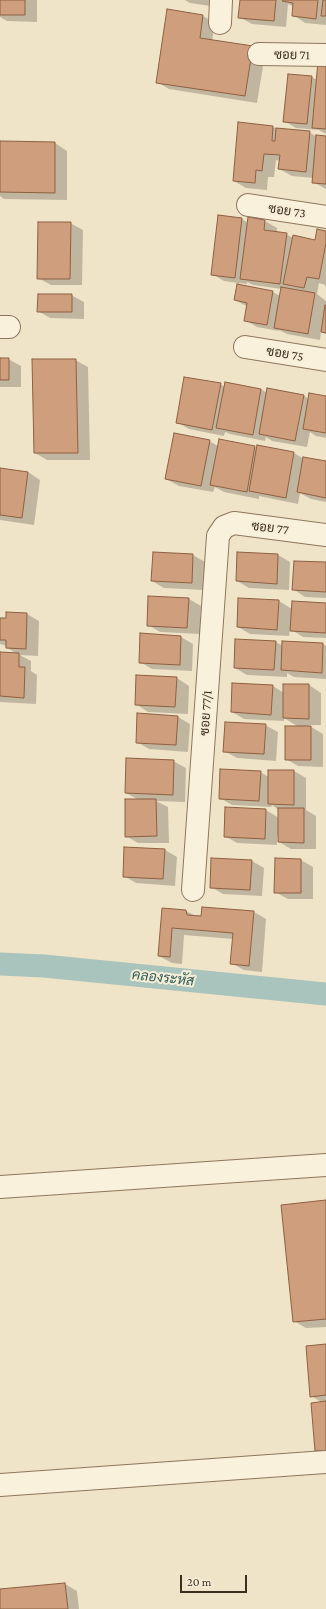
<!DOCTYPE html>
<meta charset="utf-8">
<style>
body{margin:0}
#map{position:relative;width:326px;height:1609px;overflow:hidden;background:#f0e4c8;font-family:"Crimson Pro",serif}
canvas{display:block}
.scale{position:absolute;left:180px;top:1575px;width:67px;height:18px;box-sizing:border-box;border:2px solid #3d2e20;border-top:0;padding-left:5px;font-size:12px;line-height:14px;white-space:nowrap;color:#3d2e20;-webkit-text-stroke:3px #f7eed8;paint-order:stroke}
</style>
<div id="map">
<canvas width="326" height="1609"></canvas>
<div class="scale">20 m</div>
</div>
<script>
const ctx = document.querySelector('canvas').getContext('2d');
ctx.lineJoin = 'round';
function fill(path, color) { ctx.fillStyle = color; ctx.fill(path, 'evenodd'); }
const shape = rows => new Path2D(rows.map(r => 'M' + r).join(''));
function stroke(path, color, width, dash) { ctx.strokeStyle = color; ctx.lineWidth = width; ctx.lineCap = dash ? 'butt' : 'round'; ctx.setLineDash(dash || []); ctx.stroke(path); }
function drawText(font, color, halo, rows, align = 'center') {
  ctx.font = font + ' "Crimson Pro",Sarabun,serif'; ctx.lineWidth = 4; ctx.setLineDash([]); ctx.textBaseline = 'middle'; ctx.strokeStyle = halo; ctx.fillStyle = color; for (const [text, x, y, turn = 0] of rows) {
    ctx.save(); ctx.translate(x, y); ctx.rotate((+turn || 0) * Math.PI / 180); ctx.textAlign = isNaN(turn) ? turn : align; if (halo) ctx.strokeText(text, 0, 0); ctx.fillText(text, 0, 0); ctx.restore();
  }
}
const shadow = shape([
 [0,0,37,0,37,22,7,21,0,17],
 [185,0,218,0,217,7,190,3],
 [241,0,326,0,326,25,305,23,293,15,294,7,288,4,286,27,252,24,239,17],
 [203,16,215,23,212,41,265,54,257,103,169,89,157,82],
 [326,63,326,134,319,130,296,128,284,121,312,77,317,80],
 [239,123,309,132,317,137,326,137,326,189,313,182,313,178,292,176,279,169,280,161,276,160,274,177,268,177,267,190,246,188,234,181],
 [0,142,55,143,67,151,67,200,4,199,0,196],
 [219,216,242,219,248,223,249,218,265,221,277,228,277,233,286,234,293,238,316,241,326,232,326,288,325,285,319,283,317,294,326,301,326,334,321,331,320,340,287,334,279,330,279,331,257,327,245,320,248,307,235,300,238,283,224,281,212,274],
 [247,282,253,285,282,289,280,296,273,292,239,285,239,283,247,284],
 [70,223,83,230,82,285,51,285,38,278],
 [71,295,84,302,84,319,50,318,38,311],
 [0,359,8,359,21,366,21,387,0,387],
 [75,360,88,367,90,460,47,460,35,453],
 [220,384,225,387,261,389,267,393,303,395,309,399,326,397,326,438,316,436,310,432,307,447,272,441,266,437,265,441,230,434,225,432,224,436,189,429,177,422],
 [209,441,218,446,255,447,258,449,294,453,304,459,326,462,326,502,311,499,300,493,298,504,259,496,259,499,224,492,215,487,213,492,179,486,166,479],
 [0,469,28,472,40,480,34,525,0,520],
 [154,553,193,555,205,562,204,590,164,588,152,581],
 [278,555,290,562,289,590,249,588,237,581],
 [326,563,326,598,305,597,293,589],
 [189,599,201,606,200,634,160,632,148,625],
 [279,601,292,609,326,604,326,638,303,637,290,629,289,636,250,634,238,627],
 [27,614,39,621,38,656,20,655,31,661,31,671,37,675,36,704,0,702,0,653,18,654,7,648,7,646,0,644,0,619,7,619],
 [181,637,193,644,192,671,152,669,140,662],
 [276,642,283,646,283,642,323,644,326,646,326,679,294,677,287,673,287,677,247,675,235,668],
 [177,678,189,686,188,714,148,712,136,704],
 [309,685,321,693,321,725,308,725,323,734,323,767,298,766,286,759,299,727,284,718,284,721,244,719,232,712,273,686,284,693],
 [178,717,190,724,188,752,149,749,137,742],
 [265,725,278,732,276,761,237,758,224,751],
 [173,761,186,768,185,802,156,801,168,807,169,843,138,843,126,836,139,800,126,793],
 [269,771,294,771,306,778,306,810,316,816,316,849,291,849,279,842,279,836,277,835,277,845,237,843,225,836,226,808,266,810,279,818,279,810,272,805,271,807,232,805,220,798,260,772,269,777],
 [165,850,177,857,175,886,136,883,124,876],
 [301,860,313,867,313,899,288,899,275,892],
 [252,861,264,868,262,896,223,894,211,887],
 [163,909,186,911,196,916,254,912,266,919,262,972,244,970,231,963,233,939,184,935,182,964,172,963,159,956],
 [326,1201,326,1327,306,1328,294,1321],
 [326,1345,326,1457,316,1451,323,1403,311,1396],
 [65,1584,77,1591,79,1609,0,1609,0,1590]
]);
const canal = shape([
 [0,964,44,966,326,994]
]);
const building = shape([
 [0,0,25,0,25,15,0,15,0,0],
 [240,0,276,0,274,21,238,18,240,0],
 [283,0,318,0,316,19,292,16,293,3,282,1,283,0],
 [323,0,326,0,326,16,321,16,323,0],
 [167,9,203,15,200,38,253,46,245,96,156,83,167,9],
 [318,61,326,62,326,129,312,128,318,61],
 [288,74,312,76,307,124,283,122,288,74],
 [238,122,273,126,272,141,275,141,276,128,310,131,306,172,278,169,280,155,264,154,262,171,256,170,255,183,233,181,238,122],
 [316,135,326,136,326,184,312,183,316,135],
 [0,141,55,142,55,193,0,192,0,141],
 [218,215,242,218,235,278,211,275,218,215],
 [248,217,265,220,264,230,287,233,280,284,240,279,248,217],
 [38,222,71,222,70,279,37,279,38,222],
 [317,229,326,231,326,243,319,279,307,277,304,288,283,284,293,235,315,240,317,229],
 [237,284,273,291,267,325,244,321,247,303,234,300,237,284],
 [281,287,315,293,308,334,274,328,281,287],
 [38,294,72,294,72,312,37,312,38,294],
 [325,305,326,306,326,333,321,332,325,305],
 [0,358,9,358,9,380,0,380,0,358],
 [32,359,76,359,78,453,34,453,32,359],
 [184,377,221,383,212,430,176,423,184,377],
 [225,382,261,389,253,435,216,428,225,382],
 [267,388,304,395,295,441,259,434,267,388],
 [309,393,326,396,326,433,303,429,309,393],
 [174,433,210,440,201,486,165,479,174,433],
 [219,439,255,446,247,492,210,485,219,439],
 [257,445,294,452,286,498,249,491,257,445],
 [303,457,326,461,326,498,297,492,303,457],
 [0,468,28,472,22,518,0,515,0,468],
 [153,552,193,554,192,583,151,581,153,552],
 [237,552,278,554,277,584,236,581,237,552],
 [294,561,326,562,326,592,292,590,294,561],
 [148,596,189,598,187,628,147,626,148,596],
 [238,598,279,600,277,630,237,627,238,598],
 [292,601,326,603,326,633,290,631,292,601],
 [6,612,27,613,26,649,6,648,6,640,0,640,0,618,6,618,6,612],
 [140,633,181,636,180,665,139,663,140,633],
 [235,639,276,641,274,670,234,668,235,639],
 [282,641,323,643,322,673,281,670,282,641],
 [0,652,19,653,19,667,25,667,24,698,0,696,0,652],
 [136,675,177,677,175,707,135,705,136,675],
 [232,683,273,685,271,715,231,712,232,683],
 [283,684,309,684,309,719,283,718,283,684],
 [137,713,178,716,176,745,136,743,137,713],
 [225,722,266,724,264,754,223,752,225,722],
 [285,726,311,726,311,760,285,760,285,726],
 [126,758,174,760,173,795,125,793,126,758],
 [220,769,261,771,259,801,219,799,220,769],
 [268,770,294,770,294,805,268,804,268,770],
 [125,799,156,799,157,836,125,837,125,799],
 [225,807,266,809,265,839,224,837,225,807],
 [278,808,304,808,304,843,278,842,278,808],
 [124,847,165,849,163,879,123,877,124,847],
 [211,858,252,860,250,890,210,888,211,858],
 [275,858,301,859,301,893,274,893,275,858],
 [202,907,254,911,249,966,230,964,233,933,172,928,170,957,158,956,162,908,186,910,187,915,201,916,202,907],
 [326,1200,326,1319,293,1322,281,1205,326,1200],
 [326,1344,326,1395,310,1397,306,1346,326,1344],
 [326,1401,326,1451,315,1451,311,1403,326,1401],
 [65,1583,68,1609,0,1609,0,1589,65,1583]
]);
const street = shape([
 [220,23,221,0],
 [259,54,326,55],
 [248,205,326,217],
 [0,327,9,327],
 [245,347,326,360],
 [193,890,218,536,224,527,234,523,326,535],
 [0,1187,326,1165],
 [0,1485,326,1462]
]);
const streetNames = [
 ["ซอย 71",292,55,1],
 ["ซอย 73",287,211,8],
 ["ซอย 75",285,354,9],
 ["ซอย 77",270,528,7],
 ["ซอย 77/1",206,713,-86]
];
const waterNames = [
 ["คลองระหัส",163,978,6]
];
fill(shadow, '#0003');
stroke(canal, '#a9c4bc', 23);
fill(building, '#cf9f7d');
stroke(building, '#8d5f41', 1);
stroke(street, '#8d765c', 24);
stroke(street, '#faf1dc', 22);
drawText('13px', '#3d2e20', '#f7eed8', streetNames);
drawText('italic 14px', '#2f5d5a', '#f7eed8', waterNames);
</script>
